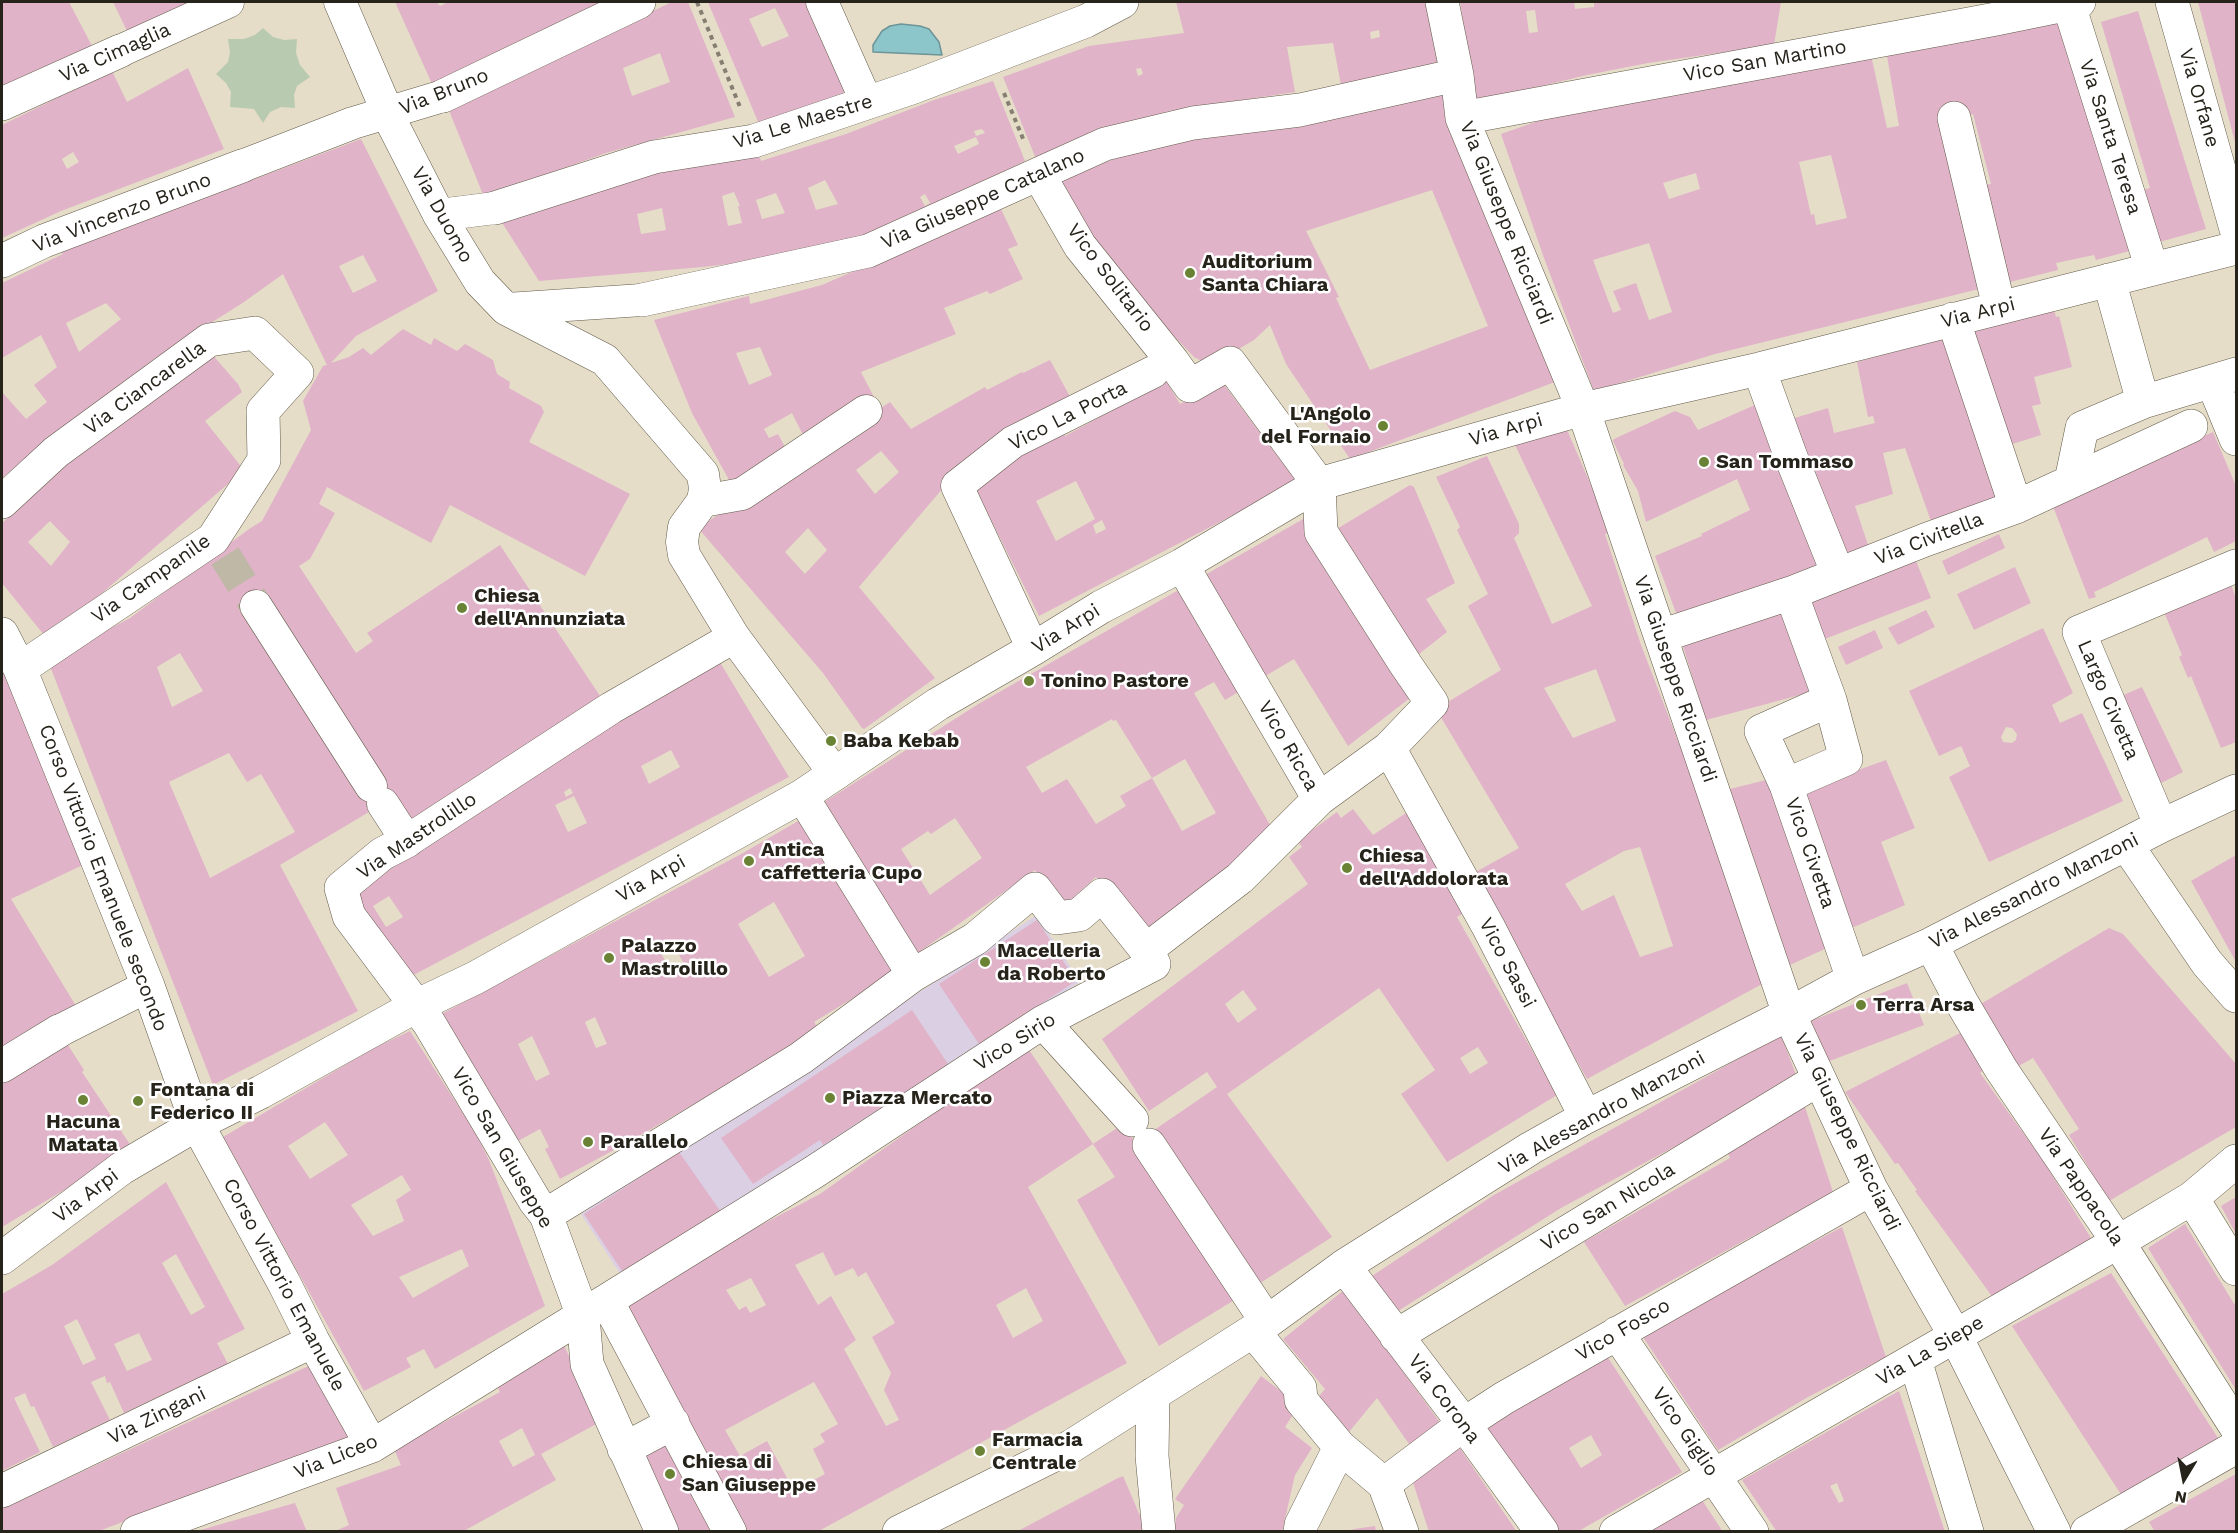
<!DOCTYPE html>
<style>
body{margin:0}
#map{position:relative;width:2238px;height:1533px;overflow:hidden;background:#e6ddc9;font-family:"Work Sans",sans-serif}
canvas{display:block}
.frame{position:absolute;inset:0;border:3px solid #26231b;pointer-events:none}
.north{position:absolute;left:2154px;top:1449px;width:60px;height:60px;-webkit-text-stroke:4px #fff;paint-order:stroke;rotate:190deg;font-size:16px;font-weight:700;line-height:24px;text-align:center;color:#26231b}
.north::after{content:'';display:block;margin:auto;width:21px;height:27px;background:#26231b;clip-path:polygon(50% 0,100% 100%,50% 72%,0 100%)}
</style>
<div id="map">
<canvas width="2238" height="1533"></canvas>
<div class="frame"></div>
<div class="north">N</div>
</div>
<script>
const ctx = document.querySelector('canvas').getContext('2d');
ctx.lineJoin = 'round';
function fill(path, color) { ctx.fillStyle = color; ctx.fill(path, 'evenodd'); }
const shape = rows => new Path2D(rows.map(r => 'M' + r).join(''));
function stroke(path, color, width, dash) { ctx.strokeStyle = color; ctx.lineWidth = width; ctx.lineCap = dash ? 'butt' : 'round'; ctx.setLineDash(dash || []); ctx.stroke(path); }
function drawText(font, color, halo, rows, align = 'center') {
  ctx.font = font + ' "Work Sans",sans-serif'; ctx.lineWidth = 5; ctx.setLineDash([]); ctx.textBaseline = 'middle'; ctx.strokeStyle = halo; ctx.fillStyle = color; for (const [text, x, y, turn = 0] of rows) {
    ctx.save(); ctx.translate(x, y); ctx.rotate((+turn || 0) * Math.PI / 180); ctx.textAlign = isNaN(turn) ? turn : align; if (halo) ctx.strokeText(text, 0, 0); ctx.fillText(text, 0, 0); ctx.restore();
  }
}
const commercial = shape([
 [1037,915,1080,982,623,1278,581,1214]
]);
const green = shape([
 [263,28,273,37,284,40,297,39,296,53,300,65,310,77,297,86,294,95,295,108,281,107,270,112,263,123,254,109,230,107,231,92,226,83,216,74,228,62,230,52,228,39,244,39,255,35]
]);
const water = shape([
 [901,24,920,26,929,29,939,42,942,55,873,52,873,45,882,31,890,26,901,24]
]);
const building = shape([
 [2,2,69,2,92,46,2,87],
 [113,2,197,2,128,33],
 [395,2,437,2,440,6,448,2,610,2,433,86],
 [672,2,688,2,735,117,606,153,484,197,448,108,527,74,525,71],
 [660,53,670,82,632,96,623,68],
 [708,2,808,2,849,98,761,129],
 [775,8,789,36,762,47,749,19],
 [1176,2,1429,2,1441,66,1341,85,1333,43,1287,47,1295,92,1169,111,1126,123,1036,159,1003,77,1089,46,1184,33],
 [1379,30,1380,37,1371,39,1370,32],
 [1141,68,1143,74,1138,76,1136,69],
 [1460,2,1574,2,1575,9,1594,7,1594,2,1781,2,1774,45,1648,63,1587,75,1475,102],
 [1535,10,1538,32,1529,33,1526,11],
 [2198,2,2236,2,2236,146],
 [2138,11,2206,229,2156,243,2142,190,2150,188,2101,22],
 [2068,12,2137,249,2096,260,2094,255,2056,263,2058,270,2006,283,1979,186,1991,184,1973,114,1954,118,1979,289,1715,354,1594,391,1544,258,1501,134,1564,112,1871,55,1887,128,1899,126,1885,44],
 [1831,155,1847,218,1816,225,1814,214,1811,215,1799,162],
 [1696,173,1700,189,1669,199,1663,183],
 [1649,243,1672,312,1649,320,1636,283,1613,291,1621,310,1613,313,1593,260],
 [188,68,224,149,61,211,2,238,2,125,112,71,127,102],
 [73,152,79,162,67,169,62,159],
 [993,81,1025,161,859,243,794,256,703,267,539,281,501,221,602,184,758,152,761,161,846,134,934,100],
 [982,129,985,133,976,136,974,131],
 [976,137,979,144,958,154,954,146],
 [825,180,838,204,816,210,808,188],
 [734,192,740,206,738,206,742,223,728,226,722,196],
 [776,193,785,213,762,219,756,200],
 [925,194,930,203,925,206,920,197],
 [662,208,666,230,641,234,637,214],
 [1442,92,1555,382,1350,459,1286,364,1270,325,1254,340,1230,354,1206,363,1194,357,1170,332,1092,240,1055,180,1173,138],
 [1432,190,1488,326,1370,370,1336,298,1339,297,1306,231],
 [361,139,438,291,356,336,331,363,349,357,363,348,371,355,403,329,431,345,434,338,457,351,465,344,467,345,493,360,497,374,510,382,509,388,541,406,544,412,529,442,630,494,585,576,450,505,431,543,327,487,319,504,335,513,310,559,299,566,356,653,373,641,367,633,500,545,604,702,406,827,389,800,280,865,358,1011,213,1085,48,661,130,618,249,529,262,521,311,430,303,401,323,366,327,365,283,274,244,302,154,359,46,441,2,478,2,392,26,419,47,402,34,385,57,367,41,335,2,358,2,283,63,254,61,252],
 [363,255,377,281,353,293,339,266],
 [106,303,121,319,79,352,66,323],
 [256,596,288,682,240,606],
 [180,653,203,691,172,707,157,667],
 [229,753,247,782,261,774,295,832,210,878,169,782],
 [1000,207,1018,245,1008,249,1023,279,990,294,987,291,944,308,956,334,861,372,876,401,803,435,792,413,764,429,769,438,778,434,791,458,734,489,692,413,654,320,749,296,750,304,822,285],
 [760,347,772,375,749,385,736,353],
 [2054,310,2056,317,2059,316,2072,367,2034,377,2041,404,2032,406,2041,435,2000,448,1963,334],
 [1949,337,2002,496,1932,524,1905,448,1883,453,1893,494,1855,506,1869,548,1841,558,1788,420,1828,408,1834,433,1875,423,1873,416,1868,417,1857,362],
 [210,352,238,384,242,392,205,421,244,470,48,640,2,583,2,523,60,469],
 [50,521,70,542,51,566,28,542],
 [1050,360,1073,402,954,475,859,587,935,678,864,729,862,728,823,673,698,528,890,402,911,429,985,387,987,390,1022,372,1023,373],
 [881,451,899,472,875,494,856,470],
 [808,528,827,550,805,574,785,552],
 [1166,381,1180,404,1222,382,1297,482,1039,616,972,482,1060,428,1065,436],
 [1076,481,1095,519,1056,541,1036,501],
 [1102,520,1106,529,1096,534,1093,525],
 [1755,405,1822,570,1679,621,1655,556,1702,536,1701,534,1750,510,1737,479,1646,522,1638,491,1623,465,1624,464,1613,441,1614,439,1675,411,1690,417,1698,430],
 [1565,425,1611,532,1605,534,1641,645,1700,798,1764,983,1587,1079,1472,874,1519,848,1436,709,1501,670,1468,606,1488,594,1457,530,1460,527,1436,477,1487,456,1519,524,1519,533,1514,538,1552,624,1592,606,1515,445],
 [1596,669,1616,721,1573,738,1544,688],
 [1640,847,1673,946,1640,957,1614,895,1582,911,1565,884,1624,851],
 [2213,432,2236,486,2236,541,2214,552,2207,537,2107,586,2094,592,2096,597,2089,599,2052,504],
 [1410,485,1414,487,1455,583,1426,599,1447,632,1410,661,1330,533],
 [1305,518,1419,691,1348,746,1294,659,1225,700,1214,682,1194,693,1273,830,1142,937,1096,877,1059,910,1035,870,915,955,818,806,980,703],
 [1112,719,1113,721,1116,720,1152,778,1120,796,1126,806,1096,824,1067,779,1042,793,1026,767],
 [1185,759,1216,813,1182,831,1152,778],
 [955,818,982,858,930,895,901,849,928,831,931,834],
 [1999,534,2005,548,1948,575,1942,561],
 [1914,556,1931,598,1822,640,1806,598],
 [2015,567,2031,603,1974,630,1957,594],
 [2230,582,2236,598,2236,742,2221,748,2191,676,2188,678,2179,657,2182,655,2164,612],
 [1788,604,1819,690,1706,720,1681,640],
 [1926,610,1935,627,1898,645,1888,628],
 [2043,628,2073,693,2052,705,2060,723,2082,713,2123,801,1989,862,1949,777,1970,766,1962,748,1961,746,1939,756,1909,691],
 [2006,727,2012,728,2017,734,2016,740,2012,743,2003,742,2001,737],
 [1875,630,1883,648,1846,665,1838,647],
 [2,658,85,864,11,899,76,1006,2,1053],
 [718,659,789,777,404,980,334,903],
 [671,750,680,767,649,784,641,766],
 [570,788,573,793,566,797,564,792],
 [574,796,587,823,568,832,555,805],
 [389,896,403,917,386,927,373,906],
 [2142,687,2183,772,2161,783,2121,696],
 [1886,760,1915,828,1881,842,1905,905,1854,927,1852,926,1805,789],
 [1770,779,1827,948,1790,965,1730,789],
 [1353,809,1373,835,1406,813,1445,869,1470,909,1457,917,1557,1095,1447,1162,1401,1094,1435,1070,1379,988,1227,1094,1332,1237,1257,1285,1147,1135,1217,1087,1207,1072,1149,1111,1102,1039,1308,884,1289,857,1302,847,1299,843,1311,831,1337,812,1341,818],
 [1243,990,1257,1009,1238,1023,1225,1004],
 [1478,1047,1488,1063,1470,1074,1460,1058],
 [805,817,894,973,814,1022,820,1031,627,1143,560,1179,545,1149,549,1147,540,1129,518,1141,436,1017,743,853],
 [774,902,805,956,769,977,738,924],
 [673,944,684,964,671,972,660,951],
 [595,1017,607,1044,596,1048,585,1022],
 [532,1036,550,1074,536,1081,518,1044],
 [2236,855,2236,962,2191,881],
 [1037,920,1076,981,979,1044,939,984],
 [2109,928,2123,934,2236,1064,2236,1127,2109,1201,2069,1135,2079,1129,2033,1058,2015,1068,1979,1005],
 [1907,983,1924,1025,1827,1062,1811,1021],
 [912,1010,948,1064,823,1145,820,1140,753,1184,721,1138],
 [1966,1030,1985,1069,1980,1073,2044,1162,2094,1243,1994,1299,1915,1191,1917,1190,1898,1163,1895,1164,1845,1092],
 [410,1031,475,1132,489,1160,545,1306,435,1369,424,1349,406,1358,411,1367,364,1391,223,1137,374,1048],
 [325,1122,348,1155,310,1179,288,1146],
 [402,1175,411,1190,396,1200,404,1221,373,1236,351,1205],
 [462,1249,469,1266,413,1298,399,1277],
 [1781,1035,1798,1080,1561,1208,1398,1311,1372,1276,1494,1195],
 [66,1042,84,1070,82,1072,133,1149,2,1227,2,1080],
 [1027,1047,1093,1144,1028,1187,1127,1363,817,1532,739,1532,620,1308,742,1235,820,1194],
 [823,1252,835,1276,853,1268,858,1277,866,1272,895,1323,872,1337,891,1373,884,1390,899,1420,886,1426,844,1349,856,1340,831,1296,818,1305,795,1265],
 [751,1278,766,1305,750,1313,746,1306,739,1310,726,1290],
 [1026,1288,1043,1321,1013,1338,996,1305],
 [814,1382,838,1424,820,1434,825,1442,813,1449,825,1474,794,1491,767,1441,740,1456,725,1430],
 [1803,1101,1833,1192,1625,1306,1584,1242,1730,1158,1725,1147],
 [1123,1124,1241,1296,1159,1346,1077,1200,1115,1177,1093,1144],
 [679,1152,721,1212,624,1274,584,1214],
 [166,1182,245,1329,217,1343,228,1364,124,1413,110,1382,107,1383,105,1376,91,1382,110,1420,53,1447,34,1406,31,1407,25,1393,14,1398,40,1452,2,1471,2,1294,52,1265],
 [176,1254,205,1307,191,1315,162,1263],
 [77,1319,96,1359,83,1365,64,1326],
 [139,1333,152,1360,127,1371,114,1344],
 [2236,1197,2236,1234,2221,1206],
 [2185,1224,2236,1307,2236,1390,2148,1248],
 [1842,1227,1886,1357,1808,1397,1718,1450,1641,1334],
 [2111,1273,2220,1441,2122,1496,2012,1326],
 [1344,1290,1441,1424,1409,1444,1377,1398,1344,1438,1309,1408,1325,1389,1283,1339],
 [561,1339,600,1422,541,1454,556,1480,462,1532,333,1532,349,1525,336,1488,401,1465,394,1449,500,1392,493,1379],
 [522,1428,535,1455,513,1467,499,1441],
 [1607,1356,1682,1472,1577,1532,1558,1532,1481,1427],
 [1591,1435,1602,1455,1581,1468,1569,1448],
 [313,1364,350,1437,96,1532,2,1532,2,1509],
 [1261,1376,1299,1405,1285,1427,1312,1448,1295,1475,1282,1532,1174,1532,1176,1518,1184,1505,1175,1499],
 [1899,1391,1945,1532,1777,1532,1742,1480],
 [1837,1483,1844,1501,1839,1503,1830,1486],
 [669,1435,723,1532,669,1532,636,1452],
 [1455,1441,1517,1532,1429,1532,1410,1473],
 [2236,1474,2236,1532,2155,1532,2149,1522],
 [1123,1476,1147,1532,1016,1532,1118,1478],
 [1702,1500,1723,1532,1648,1532],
 [295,1503,307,1532,197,1532,197,1531],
 [1375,1526,1376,1532,1346,1532,1354,1529]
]);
const pedestrianTunnel = shape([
 [225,556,256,606]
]);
const path = shape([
 [697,2,740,107],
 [1004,93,1024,141]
]);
const pedestrian = shape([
 [340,2,393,125,439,215,480,282,506,309,605,360,703,474,705,489,703,501,684,527,682,542,684,555,734,637,835,774],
 [822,2,867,103],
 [120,51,228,2],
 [242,166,353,123,443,96],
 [439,215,495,208],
 [507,309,642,300],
 [703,501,742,494,866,411],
 [256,606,371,786],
 [1033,649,957,486,1013,442,1153,372],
 [802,796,913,975],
 [383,804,407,841,611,708,734,637],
 [59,1031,148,986]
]);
const minor = shape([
 [1442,2,1457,75,1462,118,1583,409,1789,1014,1871,1189,1956,1337,2054,1532],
 [2172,2,2236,229],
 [2069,5,2152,269],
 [443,96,639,2],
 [2,104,120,51],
 [1462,118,1996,19,2079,2],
 [1954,118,1999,307],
 [1039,175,1080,246,1173,362,1190,386,1230,363,1319,484,1321,532,1406,665,1432,703,1389,748,1319,799,1182,565],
 [495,208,654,157,754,141,914,87,1086,21,1122,2],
 [2,261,44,241,242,166],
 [2109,280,2143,402,2236,374],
 [642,300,868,251,1105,144,1193,123,1300,110,1457,75],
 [1953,319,2016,507],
 [1759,369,1791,457,1838,574],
 [2213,383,2236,439],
 [2071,481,2082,428,2143,402],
 [2,502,56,452,209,340,255,333,297,373,263,411,264,460,213,539,20,669],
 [1791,593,1830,700,1846,759,1786,785,1853,979],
 [2,634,20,669,148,986,197,1124,284,1283,313,1341,372,1446],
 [1661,636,1791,593,1925,540,2016,507,2191,426],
 [1389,748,1489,928,1586,1117],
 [1786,785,1761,731,1830,700],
 [2161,826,2079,632,2236,566],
 [407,841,382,854,341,888,349,916,429,1023,535,1201,546,1215,583,1316,587,1364,662,1532],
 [2126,844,2207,963,2236,996],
 [1931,944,1962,1003,2001,1069,2118,1242,2236,1427],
 [1043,1022,1132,1120],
 [2,1066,59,1031],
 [1149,1145,1267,1322],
 [2192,1198,2236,1269],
 [546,1215,801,1058,913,975,975,939,1035,889,1057,918,1079,915,1102,895,1146,950],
 [2,1258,122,1168,197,1124,261,1092,416,1006,475,978,802,796,938,704,1033,649,1101,607,1182,565,1319,484,1583,409,1759,369,2236,248],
 [1344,1266,1464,1424,1542,1532],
 [607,1301,730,1532],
 [1253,1331,1300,1388,1301,1400,1340,1447,1301,1525,1300,1532],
 [1617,1333,1752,1532],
 [1396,1336,1819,1079],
 [1915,1360,1967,1532],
 [1153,1394,1152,1456,1159,1532],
 [1340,1447,1384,1484,1402,1532],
 [624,1449,673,1423],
 [1384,1484,1464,1424,1504,1398,1871,1189],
 [2,1491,313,1341],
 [137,1532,372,1446,814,1172,1043,1022,1154,964,1146,950,1240,878,1319,799],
 [899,1532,1070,1447,1267,1322,1344,1266,1531,1148,1586,1117,1789,1014,1853,979,1931,944,2161,826,2236,791],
 [1616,1532,2118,1242,2192,1198,2236,1161],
 [2087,1532,2236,1447]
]);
const markers = [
 [1190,273,6,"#6a8234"],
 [1383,426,6,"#6a8234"],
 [1704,462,6,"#6a8234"],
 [462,608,6,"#6a8234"],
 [1029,681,6,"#6a8234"],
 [831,741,6,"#6a8234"],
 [749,861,6,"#6a8234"],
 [1347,868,6,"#6a8234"],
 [609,958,6,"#6a8234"],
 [985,962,6,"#6a8234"],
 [1861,1005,6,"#6a8234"],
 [830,1098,6,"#6a8234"],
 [83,1100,6,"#6a8234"],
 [138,1101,6,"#6a8234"],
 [588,1142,6,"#6a8234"],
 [980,1451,6,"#6a8234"],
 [670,1474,6,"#6a8234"]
];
const streetNames = [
 ["Via Cimaglia",115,53,-24],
 ["Vico San Martino",1765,61,-10],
 ["Via Bruno",444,92,-22],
 ["Via Orfane",2199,98,74],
 ["Via Le Maestre",803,122,-17],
 ["Via Santa Teresa",2110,137,72],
 ["Via Giuseppe Catalano",983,199,-24],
 ["Via Vincenzo Bruno",122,213,-21],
 ["Via Duomo",442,215,61],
 ["Via Giuseppe Ricciardi",1506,223,68],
 ["Vico Solitario",1110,278,53],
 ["Via Arpi",1978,313,-14],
 ["Via Ciancarella",145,388,-36],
 ["Vico La Porta",1068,416,-27],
 ["Via Arpi",1506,430,-16],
 ["Via Civitella",1929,539,-21],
 ["Via Campanile",151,579,-35],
 ["Via Arpi",1066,629,-32],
 ["Via Giuseppe Ricciardi",1675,679,71],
 ["Largo Civetta",2108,700,67],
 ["Vico Ricca",1288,746,60],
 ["Via Mastrolillo",417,836,-34],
 ["Vico Civetta",1810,853,71],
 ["Corso Vittorio Emanuele secondo",103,878,69],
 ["Via Arpi",651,879,-29],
 ["Via Alessandro Manzoni",2034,891,-27],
 ["Vico Sassi",1507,963,62],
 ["Vico Sirio",1015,1042,-32],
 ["Via Alessandro Manzoni",1602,1113,-29],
 ["Via Giuseppe Ricciardi",1847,1132,64],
 ["Vico San Giuseppe",502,1148,60],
 ["Via Pappacola",2081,1187,56],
 ["Via Arpi",86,1196,-37],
 ["Vico San Nicola",1608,1207,-31],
 ["Corso Vittorio Emanuele",284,1285,62],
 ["Vico Fosco",1623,1330,-30],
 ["Via La Siepe",1930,1351,-30],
 ["Via Corona",1444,1399,53],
 ["Via Zingani",157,1416,-26],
 ["Vico Giglio",1685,1432,56],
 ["Via Liceo",336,1457,-22]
];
const poiNames = [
 ["Auditorium",1202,262],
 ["Santa Chiara",1202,285],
 ["L'Angolo",1371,414,"right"],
 ["del Fornaio",1371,437,"right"],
 ["San Tommaso",1716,462],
 ["Chiesa",474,596],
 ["dell'Annunziata",474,619],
 ["Tonino Pastore",1041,681],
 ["Baba Kebab",843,741],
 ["Antica",761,850],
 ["caffetteria Cupo",761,873],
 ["Chiesa",1359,856],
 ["dell'Addolorata",1359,879],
 ["Palazzo",621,946],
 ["Mastrolillo",621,969],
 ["Macelleria",997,951],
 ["da Roberto",997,974],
 ["Terra Arsa",1873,1005],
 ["Fontana di",150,1090],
 ["Federico II",150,1113],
 ["Piazza Mercato",842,1098],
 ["Hacuna",83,1122,"center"],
 ["Matata",83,1145,"center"],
 ["Parallelo",600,1142],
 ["Farmacia",992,1440],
 ["Centrale",992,1463],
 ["Chiesa di",682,1462],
 ["San Giuseppe",682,1485]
];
fill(commercial, '#dbcfe3');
fill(green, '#b8cab0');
fill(water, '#8cc5ca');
stroke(water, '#6d9496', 1.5);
fill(building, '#e0b3c9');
stroke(pedestrianTunnel, '#c0b8a6', 32, [32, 16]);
stroke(pedestrian, '#625b49', 33);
stroke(minor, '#625b49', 34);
stroke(path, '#857f71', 4, [4.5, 4.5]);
stroke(pedestrian, '#fff', 32);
stroke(minor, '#fff', 33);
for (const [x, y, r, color] of markers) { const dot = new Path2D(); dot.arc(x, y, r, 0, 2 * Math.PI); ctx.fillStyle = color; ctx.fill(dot); stroke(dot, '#fff', 2); }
drawText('20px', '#26231b', '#fff', streetNames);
drawText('bold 20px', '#26231b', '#fff', poiNames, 'left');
</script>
